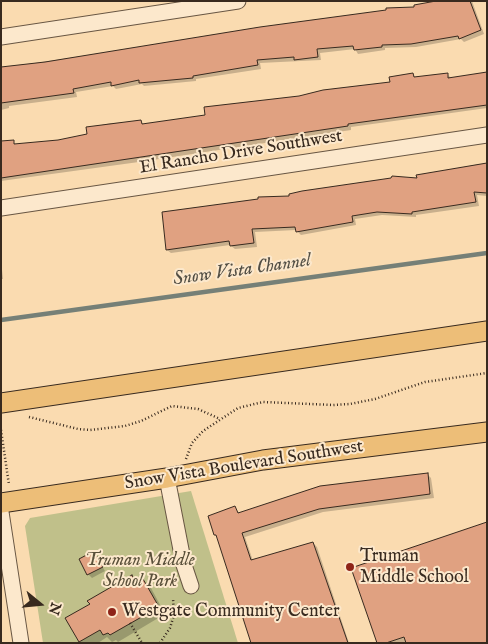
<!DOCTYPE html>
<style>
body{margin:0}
#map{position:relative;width:488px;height:644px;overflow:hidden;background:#fadbb0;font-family:"IM FELL English",serif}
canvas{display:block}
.frame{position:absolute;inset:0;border:2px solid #382a1f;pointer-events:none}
.north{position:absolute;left:15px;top:579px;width:50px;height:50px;-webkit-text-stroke:4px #fce8cc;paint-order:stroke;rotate:107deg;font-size:14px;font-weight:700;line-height:20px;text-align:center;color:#382a1f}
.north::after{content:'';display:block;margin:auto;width:18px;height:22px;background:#382a1f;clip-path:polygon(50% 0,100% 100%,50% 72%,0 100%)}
</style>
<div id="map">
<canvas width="488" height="644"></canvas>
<div class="frame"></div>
<div class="north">N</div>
</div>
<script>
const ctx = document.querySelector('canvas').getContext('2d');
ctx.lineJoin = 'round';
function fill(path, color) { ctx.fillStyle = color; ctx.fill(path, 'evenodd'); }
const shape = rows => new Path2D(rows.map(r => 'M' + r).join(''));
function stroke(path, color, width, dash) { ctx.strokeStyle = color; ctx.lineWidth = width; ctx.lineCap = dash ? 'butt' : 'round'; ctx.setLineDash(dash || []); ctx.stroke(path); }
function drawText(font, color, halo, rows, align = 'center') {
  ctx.font = font + ' "IM FELL English",serif'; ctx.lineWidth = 4; ctx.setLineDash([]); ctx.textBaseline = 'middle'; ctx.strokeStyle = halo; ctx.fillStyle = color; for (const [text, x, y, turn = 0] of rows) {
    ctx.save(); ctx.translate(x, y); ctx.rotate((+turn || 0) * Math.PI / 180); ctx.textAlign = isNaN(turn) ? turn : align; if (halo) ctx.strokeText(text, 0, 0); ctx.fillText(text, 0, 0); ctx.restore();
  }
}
const green = shape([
 [191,491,238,643,43,643,25,526,30,518]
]);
const shadow = shape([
 [456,1,472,1,484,34,464,42,461,39,416,47,385,48,385,50,358,54,355,49,320,53,321,60,260,63,261,69,196,79,196,81,144,86,142,84,116,89,113,86,76,92,77,97,9,106,9,108,1,110,1,68],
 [486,69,487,69,487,108,351,127,351,130,146,161,1,181,1,142,13,142,17,145,58,141,89,135,87,128,111,123,141,122,144,125,206,116,299,97,392,84,413,75,416,78,447,74,451,78,486,73],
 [479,164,487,164,487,196,477,195,479,206,416,215,416,217,382,215,355,219,356,225,301,235,296,230,255,232,257,247,235,249,230,245,171,253,167,250,291,197,418,179,418,176],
 [1,260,3,279,1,279],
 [427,474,431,478,434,498,323,512,245,537,253,561,313,543,317,547,349,643,253,643,219,538,215,535,235,508,240,514],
 [487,524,487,643,378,643],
 [94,553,105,571,92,578,88,574],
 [131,577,138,584,143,581,151,588,165,614,118,642,116,640,112,642,107,637,98,643,82,643,80,641,91,604]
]);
const stream = shape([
 [1,320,487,253]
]);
const building = shape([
 [436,1,470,1,481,30,459,39,458,36,411,44,382,45,382,47,354,50,353,46,317,49,318,57,294,60,294,57,257,60,258,65,193,76,193,78,139,83,139,80,111,86,111,82,73,89,74,93,1,103,1,67,45,62,260,27,386,10,386,8,414,7,414,5,436,1],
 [487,72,487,105,348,124,348,126,1,178,1,141,14,140,14,144,58,140,87,134,86,127,141,120,142,124,205,115,204,107,299,96,323,90,390,82,389,77,413,73,414,77,448,73,448,78,487,72],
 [487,163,487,193,474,192,476,202,412,212,412,214,377,212,352,216,353,222,296,232,295,227,252,229,254,243,230,246,229,241,166,250,162,212,258,199,258,197,289,196,289,194,302,191,391,178,392,176,417,178,416,175,487,163],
 [428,473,430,494,319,509,242,533,251,560,313,542,348,643,251,643,216,535,214,535,208,516,235,506,238,513,320,486,428,473],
 [487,522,487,643,406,643,404,637,386,643,377,643,351,568,487,522],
 [94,551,103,567,87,575,79,559,94,551],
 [132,575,136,584,143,579,159,607,110,635,108,633,103,635,100,630,79,642,65,618,90,604,87,601,132,575]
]);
const path = shape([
 [29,417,78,429,90,430,125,426,141,421,172,406,198,409,220,419],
 [1,430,9,485],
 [186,459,192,443,203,431,238,408,263,402,333,405,350,404,375,399,425,382,487,373],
 [130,623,142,643],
 [160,643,170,628,174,615,173,598]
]);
const minor = shape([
 [1,37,238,1],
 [1,208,487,135],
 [167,478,184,565,191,586],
 [1,512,21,643]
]);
const major = shape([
 [1,403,487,331],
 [1,503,167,478,263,460,487,432]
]);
const markers = [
 [350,567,5,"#8f2418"],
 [112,612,5,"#8f2418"]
];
const streetNames = [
 ["El Rancho Drive Southwest",241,153,-9],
 ["Snow Vista Boulevard Southwest",244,466,-9]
];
const poiNames = [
 ["Truman",360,557],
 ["Middle School",360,578],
 ["Westgate Community Center",122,612]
];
const parkNames = [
 ["Truman Middle",140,561],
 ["School Park",140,582]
];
const waterNames = [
 ["Snow Vista Channel",242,271,-8]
];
fill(green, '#c0c08a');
fill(shadow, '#0003');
stroke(stream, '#768077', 4.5);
fill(building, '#e0a181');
stroke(building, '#382a1f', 1);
stroke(minor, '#685643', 17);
stroke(major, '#382a1f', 21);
stroke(path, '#382a1f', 2.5, [1, 2.5]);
stroke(minor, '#fce8cc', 15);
stroke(major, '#edbe78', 19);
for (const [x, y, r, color] of markers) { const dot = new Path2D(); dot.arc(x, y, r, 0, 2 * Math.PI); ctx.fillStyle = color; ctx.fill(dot); stroke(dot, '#fce8cc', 2); }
drawText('18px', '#382a1f', '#fce8cc', streetNames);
drawText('18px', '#382a1f', '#fce8cc', poiNames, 'left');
drawText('italic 18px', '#5a503a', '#fce8cc', parkNames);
drawText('italic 19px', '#524e44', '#fce8cc', waterNames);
</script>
